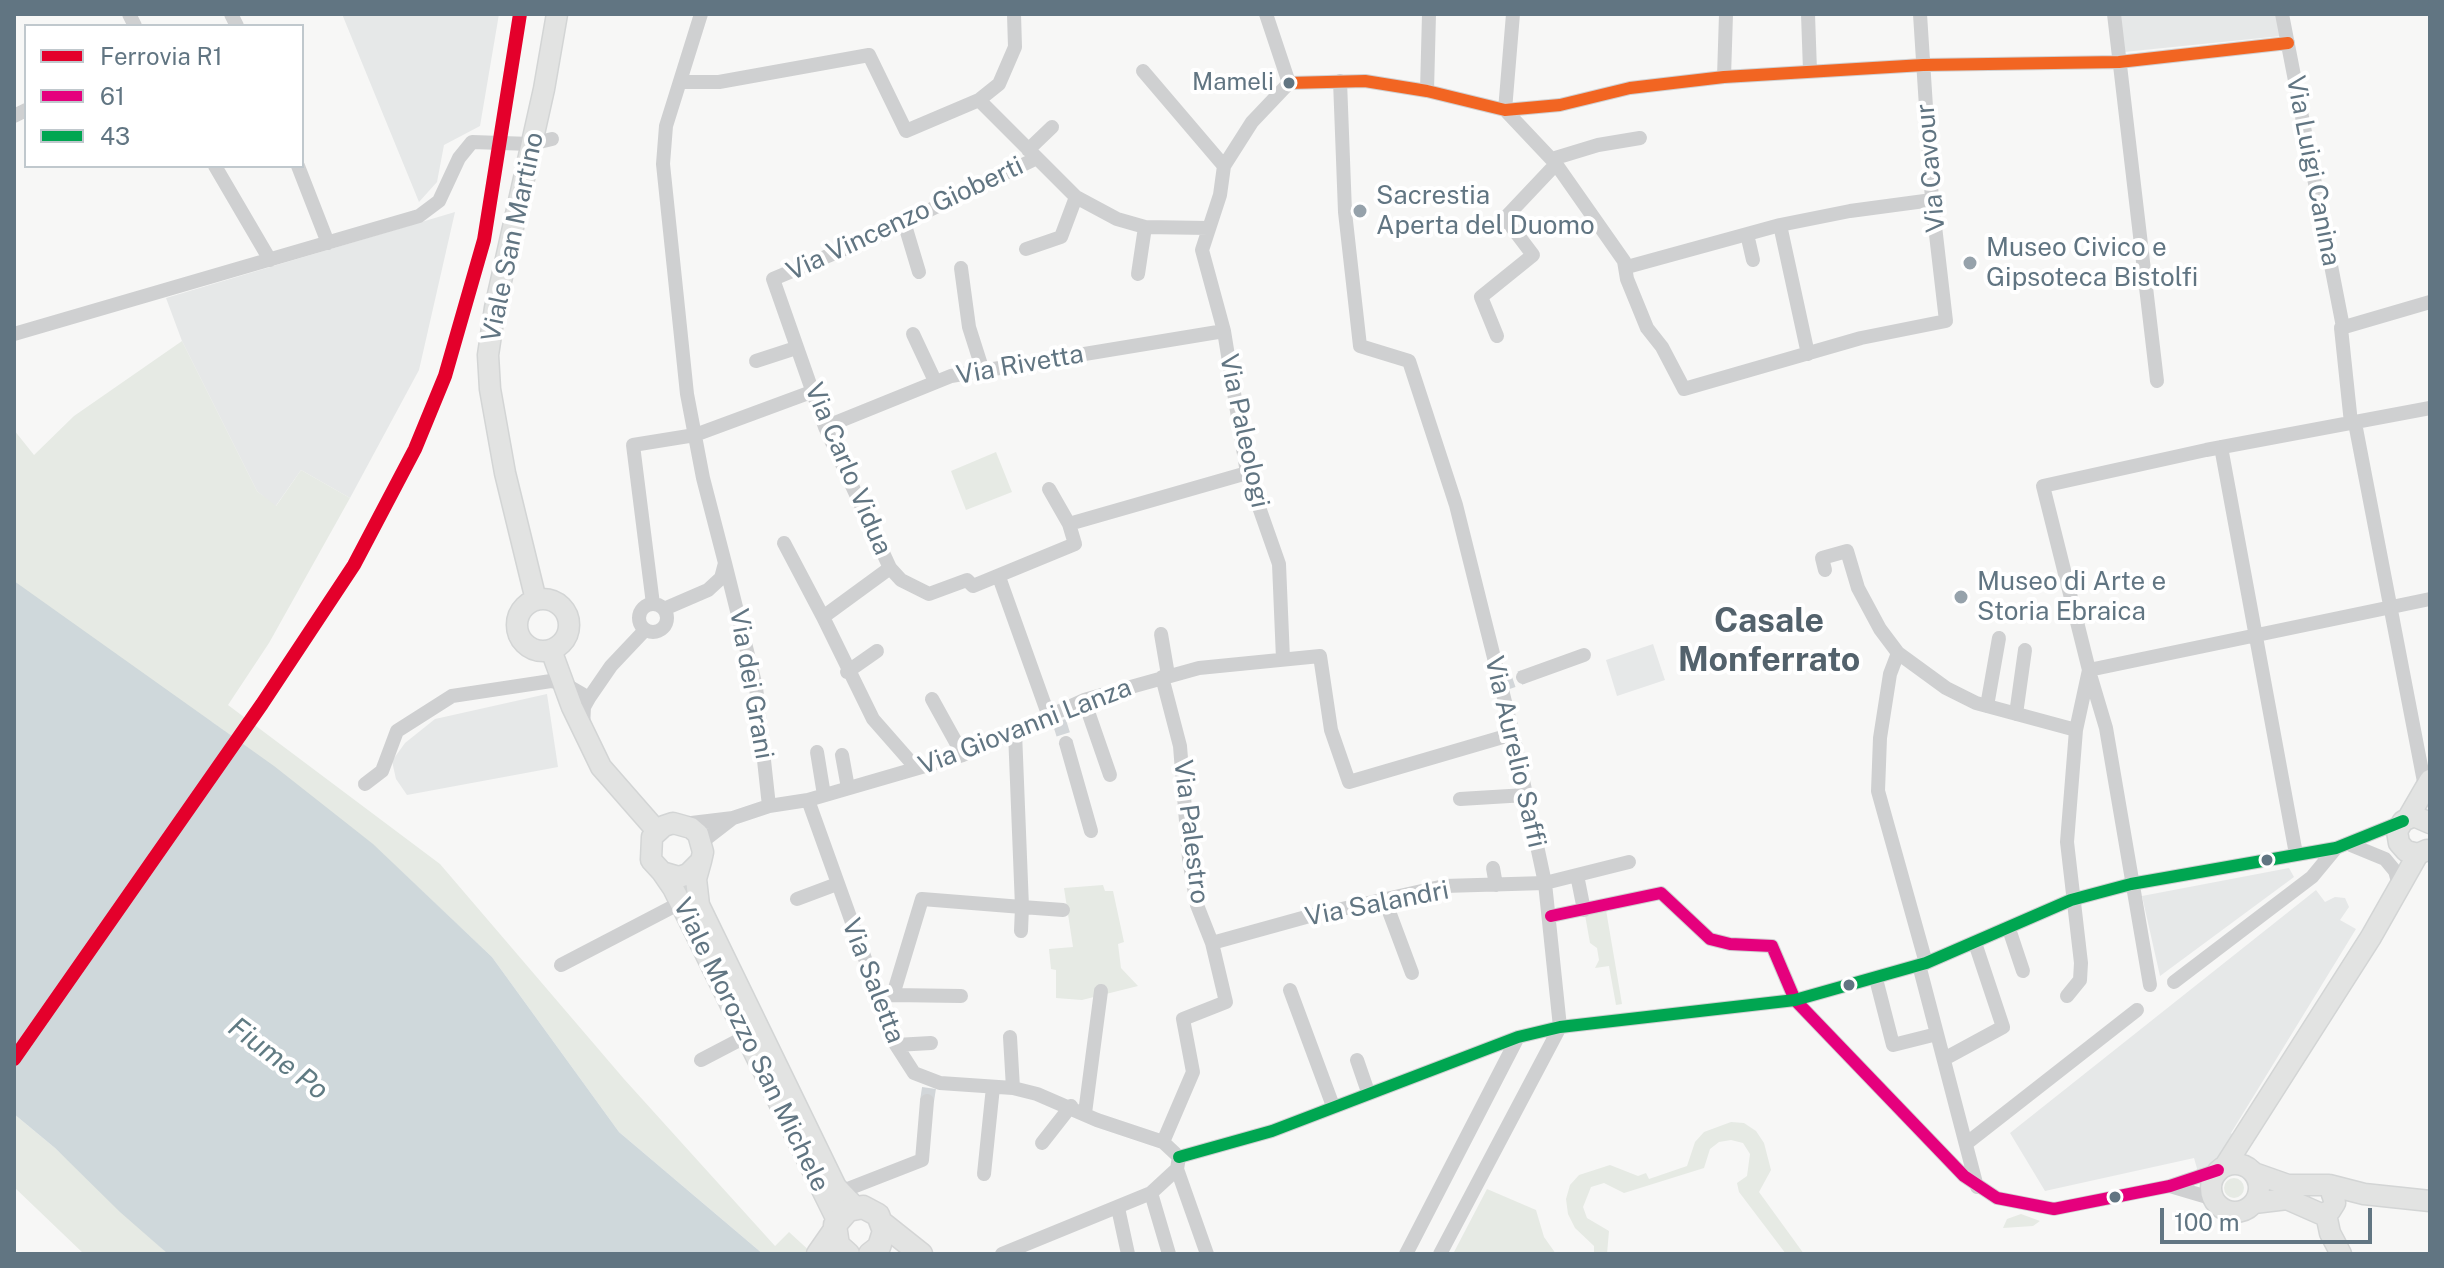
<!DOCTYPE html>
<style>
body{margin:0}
#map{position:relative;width:2444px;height:1268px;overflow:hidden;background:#f7f7f6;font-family:"Public Sans",sans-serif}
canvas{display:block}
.frame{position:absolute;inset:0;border:16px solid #617582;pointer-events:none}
.legend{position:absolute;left:24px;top:24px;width:280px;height:144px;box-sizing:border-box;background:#fff;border:2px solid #c0c8cd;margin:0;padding:10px 14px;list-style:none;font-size:24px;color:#617582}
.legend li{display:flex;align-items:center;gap:16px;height:40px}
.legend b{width:40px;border:2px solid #c0c8cd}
.scale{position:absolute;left:2160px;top:1208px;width:212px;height:36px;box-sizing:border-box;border:4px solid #617582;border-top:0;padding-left:10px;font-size:24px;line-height:28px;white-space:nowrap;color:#617582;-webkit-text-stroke:6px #fff;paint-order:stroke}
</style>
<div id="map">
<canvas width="2444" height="1268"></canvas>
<div class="frame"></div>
<ul class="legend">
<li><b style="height:10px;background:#e4002b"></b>Ferrovia R1</li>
<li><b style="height:10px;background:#e5007d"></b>61</li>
<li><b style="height:10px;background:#00a651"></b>43</li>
</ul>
<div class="scale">100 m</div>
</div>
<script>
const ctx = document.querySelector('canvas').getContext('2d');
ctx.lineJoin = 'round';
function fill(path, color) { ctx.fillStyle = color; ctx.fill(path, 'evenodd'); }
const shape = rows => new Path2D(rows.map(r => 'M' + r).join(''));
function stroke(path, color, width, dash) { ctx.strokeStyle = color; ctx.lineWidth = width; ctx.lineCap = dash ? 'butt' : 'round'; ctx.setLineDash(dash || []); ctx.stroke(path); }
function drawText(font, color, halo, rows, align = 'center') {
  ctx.font = font + ' "Public Sans",sans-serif'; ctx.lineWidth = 8; ctx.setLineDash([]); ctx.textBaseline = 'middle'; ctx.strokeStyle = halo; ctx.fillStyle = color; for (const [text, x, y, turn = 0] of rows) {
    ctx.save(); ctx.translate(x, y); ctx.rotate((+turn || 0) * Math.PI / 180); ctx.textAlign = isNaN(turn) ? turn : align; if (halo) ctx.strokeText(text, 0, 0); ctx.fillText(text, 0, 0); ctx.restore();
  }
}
const built = shape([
 [342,14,499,14,480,126,444,145,437,182,419,202],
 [2120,14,2276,14,2281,36,2124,52],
 [455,212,419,370,350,498,301,470,275,507,257,491,182,341,166,298],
 [1653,644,1665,680,1617,696,1606,660],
 [547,694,558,767,407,795,396,779,392,761,405,743,435,719],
 [2289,868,2294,877,2160,976,2142,896],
 [2316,890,2325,902,2335,897,2345,898,2349,907,2340,920,2356,929,2231,1133,2234,1137,2218,1164,2198,1172,2194,1158,2045,1191,2010,1133]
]);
const green = shape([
 [182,341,257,491,276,506,301,470,350,498,269,643,228,705,440,864,624,1079,775,1246,789,1232,813,1254,763,1254,619,1132,492,957,372,844,212,722,14,998,14,430,34,455,74,416],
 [996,452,1012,492,966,510,951,471],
 [1103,885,1105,891,1113,891,1124,942,1118,944,1121,968,1138,986,1082,1000,1056,998,1056,970,1051,969,1049,949,1073,947,1064,888],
 [1606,910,1622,1004,1616,1005,1609,966,1595,968,1599,960,1597,948,1590,943,1585,915],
 [14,1114,55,1148,168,1254,84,1254,14,1187],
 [1731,1122,1744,1123,1756,1131,1764,1143,1771,1170,1759,1192,1804,1254,1786,1254,1739,1192,1737,1183,1747,1176,1750,1154,1743,1143,1731,1140,1719,1142,1710,1149,1704,1168,1624,1193,1604,1183,1591,1187,1583,1207,1587,1218,1609,1231,1607,1254,1594,1254,1594,1246,1575,1228,1568,1214,1566,1199,1570,1185,1579,1175,1610,1165,1638,1176,1646,1173,1649,1179,1687,1166,1695,1142,1704,1132],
 '2224 1188a10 10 0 1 1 20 0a10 10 0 1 1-20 0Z',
 [1487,1189,1536,1210,1544,1237,1556,1254,1453,1254],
 [2021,1214,2040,1221,2033,1226,2003,1228,2007,1219]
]);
const water = shape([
 [14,581,274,766,373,844,492,957,619,1132,763,1254,168,1254,120,1212,55,1148,14,1114]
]);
const minorTunnel = shape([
 [1500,685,1523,677],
 [1059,721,1066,743],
 [927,1101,929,1088]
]);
const minor = shape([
 [129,14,135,26],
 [231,14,237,26],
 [1266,14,1289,83],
 [1513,14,1505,110,1556,164,1624,261,1627,279,1647,328,1662,347,1684,389,1861,338,1946,321,1932,200,1920,14],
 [1808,14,1810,71],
 [2114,14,2157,381],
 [2282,14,2343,327],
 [1143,71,1224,166],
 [1724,77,1726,14],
 [1340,81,1345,212,1360,346,1409,361,1456,505,1513,734,1545,883,1560,1027],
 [683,82,719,82,869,55,906,131,979,100,999,84,1015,47,1014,14],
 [1289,83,1365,81,1427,91,1505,110,1560,105,1630,88,1724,77,1923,65,2119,62,2288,43],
 [1427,91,1429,14],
 [979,100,1076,197,1117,219,1145,227,1208,228],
 [14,116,26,110],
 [1028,150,1052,127],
 [1037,158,880,234,773,279,825,427,890,568,901,580,929,594,967,580,973,586,1075,544,1069,524,1247,473],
 [1552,159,1598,145,1640,138],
 [215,166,270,260],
 [298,166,328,243],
 [904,222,919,272],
 [1780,225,1808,354],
 [1747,234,1753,260],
 [1026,249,1061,237,1076,197],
 [1627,267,1780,225,1850,211,1932,200],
 [961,268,969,327,983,371],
 [1138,274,1145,227],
 [14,334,419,216,439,201,459,158,472,142,531,144,552,139],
 [913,334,935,381],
 [1497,336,1481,297,1533,255,1505,218,1556,164],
 [756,361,796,348],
 [2430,408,2206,450,2043,486,2089,670,2430,599],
 [2351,423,2341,328,2430,302],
 [2355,423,2425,787],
 [825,427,951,376,1224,331],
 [2221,447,2296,854],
 [1049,489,1069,524],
 [784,543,823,617],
 [725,563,756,687,769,806],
 [890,568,823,617,873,719,916,768],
 [1825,570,1822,558,1847,551,1858,588,1880,629,1898,653,1946,688,1976,703,2076,730],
 [999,577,1048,714],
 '639 618a14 14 0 1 1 28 0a14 14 0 1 1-28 0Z',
 [653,604,633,445,695,435,814,391],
 [664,609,708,590,721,578,725,563,703,478,687,394,663,164,666,126,701,14],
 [1161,634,1168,675],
 [1898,653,1890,674,1880,738,1878,791,1926,963],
 [1283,659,1279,564,1247,473,1224,331,1202,250,1220,195,1224,166,1252,122,1289,83],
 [2089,671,2106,728,2150,985],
 [847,672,877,651],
 [1162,677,1180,746,1189,859,1197,905,1212,943,1226,1002,1183,1019,1193,1072,1163,1142],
 [1523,677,1584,655],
 [932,699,963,755],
 [1084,700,1110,775],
 [1987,706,1999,638],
 [2016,714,2025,650],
 [583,728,584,707,589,698,611,666,645,630],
 [1066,743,1091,831],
 [817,752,824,795],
 [842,755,848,788],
 [365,784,382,771,397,731,452,696,551,681,563,683,589,698],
 [1460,799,1526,795],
 [808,800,896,1045,914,1073,940,1083,1013,1088,1037,1094,1097,1120,1163,1142,1179,1157],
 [683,824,733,818,769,806,808,800,963,755,1084,700,1199,668,1320,656,1331,730,1349,782,1513,734],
 [702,842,733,818],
 [2351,845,2385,859,2395,871,2400,889],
 [1493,868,1496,885],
 [1577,875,1584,910],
 [1384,898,1412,973],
 [797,899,837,884],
 [1551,916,1661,893,1710,939,1730,944,1772,946,1795,1000,1964,1176,1997,1198,2054,1209,2170,1186,2218,1170],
 [2009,929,2023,971],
 [1021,931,1022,907,1063,910],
 [1212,943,1306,917,1444,886,1545,883,1629,862],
 [561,965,680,903],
 [1919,965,1977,1187],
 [1876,979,1893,1045,1937,1034],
 [2174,982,2312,877,2336,848],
 [1290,990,1333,1106],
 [893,995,961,996],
 [878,996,893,995,922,899,1022,907,1015,732],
 [2067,996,2080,980,2081,963,2067,842,2076,730,2089,670],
 [1010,1037,1013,1088],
 [896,1045,931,1043],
 [1944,1059,2003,1027,1975,943],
 [701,1060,745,1037],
 [1357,1060,1368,1092],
 [1085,1113,1101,991],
 [1042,1143,1071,1106],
 [1967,1143,2137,1010],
 [1179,1157,1272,1131,1518,1037,1560,1027,1795,1000,1926,963,2071,900,2131,884,2336,848,2403,821],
 [1177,1169,1207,1254],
 [984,1174,993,1087],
 [2170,1186,2214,1199],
 [840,1192,922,1160,927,1101],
 [1151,1193,1169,1254],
 [1118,1208,1128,1254],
 [1002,1254,1151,1193,1177,1169,1179,1157],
 [1406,1254,1518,1037],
 [1440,1254,1560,1027]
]);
const secondary = shape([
 '517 625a26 26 0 1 1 52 0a26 26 0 1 1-52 0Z',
 [536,600,505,473,490,389,488,355,495,308,544,89,557,14],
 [551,650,572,707,601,767,657,831],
 [2408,818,2430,780],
 [2427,850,2418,854,2406,851,2399,843,2397,831,2403,821,2414,816,2430,823],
 [701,861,688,874,679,877,662,872,651,860,652,837,664,826,673,823,691,828,698,834,703,852,701,861,696,879,699,905,836,1187,855,1207],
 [662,872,673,888,837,1220],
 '2211 1188a24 24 0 1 1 48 0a24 24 0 1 1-48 0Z',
 [2225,1166,2371,937,2418,854],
 [2254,1173,2288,1185,2329,1185,2335,1203,2330,1211,2321,1214,2287,1199,2254,1203],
 [2329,1185,2364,1194,2430,1201],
 [2326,1214,2330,1233,2341,1254]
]);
const primary = shape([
 [882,1223,921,1254],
 [818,1254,834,1231],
 [848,1254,838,1245,835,1225,848,1210,863,1207,878,1215,884,1231,879,1247,870,1254]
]);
const bus1 = shape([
 [1551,916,1661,893,1710,939,1730,944,1772,946,1795,1000,1964,1176,1997,1198,2054,1209,2170,1186,2218,1170]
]);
const bus2 = shape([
 [1179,1157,1272,1131,1518,1037,1560,1027,1795,1000,1926,963,2071,900,2131,884,2336,848,2403,821]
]);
const bus3 = shape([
 [1289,83,1365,81,1427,91,1505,110,1560,105,1630,88,1724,77,1923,65,2119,62,2288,43]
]);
const rail1 = shape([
 [14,1059,262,704,354,565,415,449,445,376,484,240,520,14]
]);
const markers = [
 [1289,83,7,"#617582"],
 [1360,211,8,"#96a2ab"],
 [1970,263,8,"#96a2ab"],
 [1961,597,8,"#96a2ab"],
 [2267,860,7,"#617582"],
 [1849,985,7,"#617582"],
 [2115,1197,7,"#617582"]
];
const busNames = [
 ["Mameli",1274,83]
];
const streetNames = [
 ["Via Cavour",1931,168,-95],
 ["Via Luigi Canina",2313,171,79],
 ["Via Vincenzo Gioberti",905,219,-25],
 ["Viale San Martino",513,237,-78],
 ["Via Rivetta",1020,365,-10],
 ["Via Paleologi",1244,431,78],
 ["Via Carlo Vidua",848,469,67],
 ["Via dei Grani",751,684,80],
 ["Via Giovanni Lanza",1025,727,-21],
 ["Via Aurelio Saffi",1515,752,77],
 ["Via Palestro",1191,832,83],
 ["Via Salandri",1377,904,-11],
 ["Via Saletta",873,981,69],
 ["Viale Morozzo San Michele",751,1045,64]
];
const poiNames = [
 ["Sacrestia",1376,196],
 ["Aperta del Duomo",1376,226],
 ["Museo Civico e",1986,248],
 ["Gipsoteca Bistolfi",1986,278],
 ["Museo di Arte e",1977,582],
 ["Storia Ebraica",1977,612]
];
const waterNames = [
 ["Fiume Po",278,1059,37]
];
const districtNames = [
 ["Casale",1769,622],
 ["Monferrato",1769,661]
];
fill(built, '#e6e8e8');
fill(green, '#e6eae4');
fill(water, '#cfd8db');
stroke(minorTunnel, '#d2d6d9', 14, [14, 7]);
stroke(secondary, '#d3d5d5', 23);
stroke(primary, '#d4d5d5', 25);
stroke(minor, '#cfd0d1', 14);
stroke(secondary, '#e2e3e2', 20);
stroke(primary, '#e2e3e2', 22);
stroke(bus1, '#e5007d', 12);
stroke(bus2, '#00a651', 12);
stroke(bus3, '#f26522', 12);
stroke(rail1, '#e4002b', 14);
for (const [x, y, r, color] of markers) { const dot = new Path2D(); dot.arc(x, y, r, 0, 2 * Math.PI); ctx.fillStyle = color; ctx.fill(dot); stroke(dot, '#fff', 3); }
drawText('24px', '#617582', '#fff', busNames, 'right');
drawText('26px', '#617582', '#fff', streetNames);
drawText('26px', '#617582', '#fff', poiNames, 'left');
drawText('italic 28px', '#607b83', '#fff', waterNames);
drawText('bold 34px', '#53626c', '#fff', districtNames);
</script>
